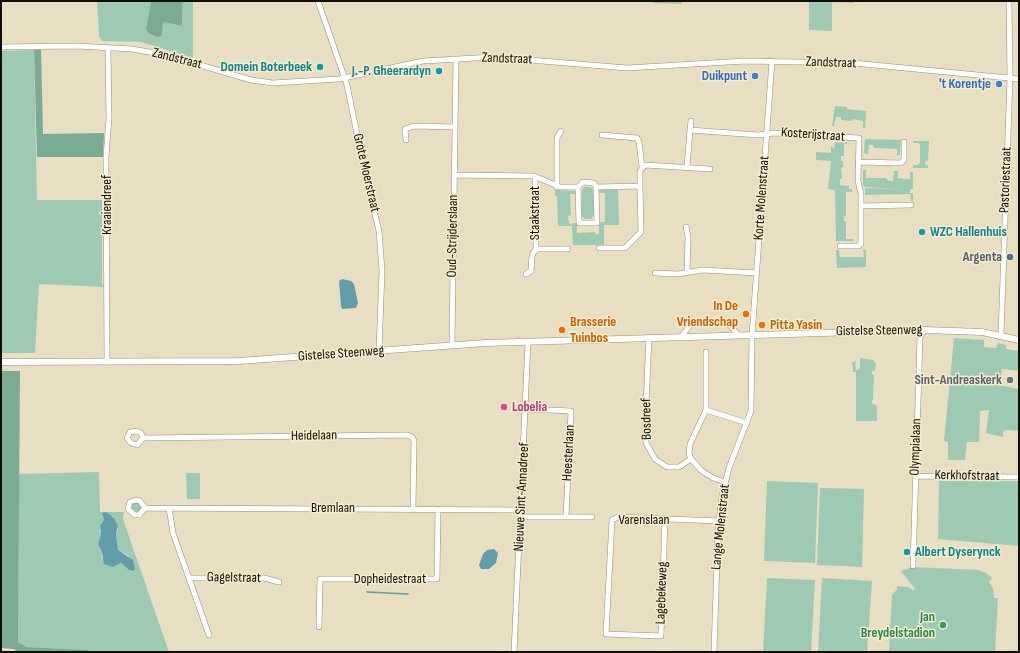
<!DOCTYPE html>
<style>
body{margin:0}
#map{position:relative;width:1020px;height:653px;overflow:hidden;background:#e8dec1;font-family:"Sofia Sans Condensed",sans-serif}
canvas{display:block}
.frame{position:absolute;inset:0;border:2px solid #110d04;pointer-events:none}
</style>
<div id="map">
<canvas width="1020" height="653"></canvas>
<div class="frame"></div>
</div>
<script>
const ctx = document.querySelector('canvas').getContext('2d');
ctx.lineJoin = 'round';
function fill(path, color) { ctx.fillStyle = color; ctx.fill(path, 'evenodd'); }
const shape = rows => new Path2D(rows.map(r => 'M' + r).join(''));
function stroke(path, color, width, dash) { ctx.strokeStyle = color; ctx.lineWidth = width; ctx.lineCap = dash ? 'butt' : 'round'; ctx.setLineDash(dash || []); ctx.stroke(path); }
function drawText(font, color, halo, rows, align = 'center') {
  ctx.font = font + ' "Sofia Sans Condensed",sans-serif'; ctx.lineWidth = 3; ctx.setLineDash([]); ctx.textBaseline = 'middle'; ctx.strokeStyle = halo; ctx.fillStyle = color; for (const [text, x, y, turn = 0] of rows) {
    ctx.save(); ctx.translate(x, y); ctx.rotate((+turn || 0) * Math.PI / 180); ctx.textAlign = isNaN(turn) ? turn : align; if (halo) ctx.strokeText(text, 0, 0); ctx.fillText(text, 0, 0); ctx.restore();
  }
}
const green = shape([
 [97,1,151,1,146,29,162,36,163,22,182,26,183,1,193,1,193,58,141,42,102,41,99,36],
 [653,1,682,1,682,4,653,3],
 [809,1,854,1,854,3,832,2,832,31,809,30],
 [34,50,37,200,102,200,102,283,104,287,39,284,35,353,1,353,1,51],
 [835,106,847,107,847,109,866,111,865,128,863,128,863,121,852,119,852,121,841,120,841,117,836,117,834,126,832,126],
 [865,139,901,140,900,155,897,155,897,149,874,148,873,145,869,145,868,154,864,153],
 [913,141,929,141,928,161,926,160,925,165,928,165,928,168,913,168,913,165,918,165,920,162,920,146,919,143,913,143],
 [835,142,851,143,844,144,844,156,841,156,841,161,843,161,843,167,841,168,842,179,840,179,840,185,849,186,849,189,852,189,852,192,846,192,846,216,844,216,844,221,846,221,846,239,853,239,853,241,836,241,835,190,828,189,831,161,816,160,816,152,831,153,831,146,834,149],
 [863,170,866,170,866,178,886,178,889,181,893,181,894,171,898,171,898,178,906,179,910,179,910,172,913,172,913,189,910,189,910,193,913,193,913,201,911,201,910,194,865,195,865,188,900,189,865,187,863,185],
 [584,187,591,187,593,190,594,215,591,219,585,219,582,216,582,190],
 [555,190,576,191,576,194,570,194,571,215,568,216,569,223,572,225,573,223,577,223,577,233,595,232,595,234,599,234,599,222,605,222,605,193,599,193,599,190,618,190,619,225,604,225,604,245,573,245,572,226,558,226,557,196,555,196],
 [863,249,866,250,866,267,837,268,836,250,839,250,840,257,864,257],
 [954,338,984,340,984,347,996,348,998,343,1006,345,1006,349,1019,351,1019,371,1002,369,1000,385,1019,389,1019,431,1006,430,1003,432,1003,437,986,433,989,410,980,411,979,442,967,442,965,460,948,460,948,442,944,441],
 [855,356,856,370,860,369,860,358,873,360,876,364,875,371,872,371,872,374,874,375,873,400,872,400,872,403,877,406,877,421,856,421,856,372,853,372,852,362,855,362],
 [99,472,100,512,124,512,123,519,169,652,88,652,87,650,27,647,18,642,19,474],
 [102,516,113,516,118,530,116,534,118,550,129,556,133,571,129,570,121,563,113,567,102,558,102,552,98,544,101,534,99,531,104,520],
 [186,473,200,473,200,499,187,499],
 [767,481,818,483,815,563,764,561],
 [939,481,1019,481,1019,546,938,539],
 [820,488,864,489,862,567,817,565],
 '130.5 507a5.5 5.5 0 1 1 11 0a5.5 5.5 0 1 1-11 0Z',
 [913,567,978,570,986,573,992,578,989,582,993,588,994,598,998,598,995,652,889,652,892,594,897,590,897,586,908,587,913,590,915,589,901,571],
 [767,578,815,580,811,652,763,652],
 [822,578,872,581,867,652,818,652]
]);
const forest = shape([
 [151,1,183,1,182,26,163,22,162,36,157,37,148,33,146,29],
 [34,50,41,50,43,134,104,133,103,157,37,157],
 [1,371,20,371,18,642,27,647,88,650,88,652,17,652,14,649,1,648]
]);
const water = shape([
 [342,279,351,281,354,284,358,303,356,308,342,309,341,306,339,281],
 [106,512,114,518,118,526,116,534,118,550,133,560,135,569,133,571,129,570,121,563,113,567,104,564,102,552,98,544,101,534,100,526,104,520,102,513],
 [494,549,498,553,496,563,489,569,481,569,479,565,483,554,487,550]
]);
const stream = shape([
 [367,592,408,594]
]);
const minor = shape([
 [318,1,347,85,366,178,379,231,382,271,379,351],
 [1,47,76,46,132,49,166,55,251,80,273,83,339,79,423,61,493,57,627,68,745,61,853,63,1019,79],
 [690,130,691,121],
 [602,135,637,138,639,142,642,167],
 [406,140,405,129,414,126,455,127],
 [859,162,901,163,904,160,904,142],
 [687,167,690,130,758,135,774,133,859,138,858,181,861,194,861,243,859,246,840,246],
 [454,175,534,176,560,187,578,187,583,182,594,183,596,187,640,186,640,171,645,165,710,169],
 [557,187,557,138,561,131],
 [578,187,579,223,597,223,596,187],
 [861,206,911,205],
 [686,227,688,237,687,273],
 [599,248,625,248,641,232,640,186],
 [536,249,568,249],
 [655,273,678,274,703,270,757,273],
 [526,274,531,271,532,255,536,249,535,177],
 [1001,335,1010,78,1009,1],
 [649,337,645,428,646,443,655,459,667,467,679,467,691,459],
 [681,337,691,324,727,324,731,326,738,335],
 [452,345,456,59],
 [706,352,706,410,690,444,689,454,691,459,702,471,713,478,725,482],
 [107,362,106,157,109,118,108,48],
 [526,409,571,411,566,517],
 [706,410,747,423],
 [143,438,137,445,131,443,127,438,130,432,137,431,141,433,143,438,407,435,412,437,414,441,413,509],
 [916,476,1019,477],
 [145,508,139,515,135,515,128,509,130,502,136,500,140,501,145,508,521,510],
 [169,508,173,533,209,635],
 [520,517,592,517],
 [665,519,661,636,606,634,612,520,618,517,719,521],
 [913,566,920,337,924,330],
 [189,578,264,578,279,582],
 [319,627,320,579,437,579,438,509],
 [514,652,528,342],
 [714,652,718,529,722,496,729,468,751,411,752,335,772,61]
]);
const major = shape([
 [1,362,239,361,485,343,924,330,982,332,1019,340]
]);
const markers = [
 [320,67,4,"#0f9aa8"],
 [439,71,4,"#0f9aa8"],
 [755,76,4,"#3f7fe0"],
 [999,84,4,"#3f7fe0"],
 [922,232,4,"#0f9aa8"],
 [1010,257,4,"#5c6f8a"],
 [746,314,4,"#e8710a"],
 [762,325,4,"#e8710a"],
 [562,330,4,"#e8710a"],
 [1010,380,4,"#6b7280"],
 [504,407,4,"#d1479c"],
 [907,552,4,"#0f9aa8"],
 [943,625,4,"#2e9e5b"]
];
const streetNames = [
 ["Zandstraat",177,59,14],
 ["Zandstraat",507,59,2],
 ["Zandstraat",831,63,2],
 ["Kosterijstraat",813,135,4],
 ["Grote Moerstraat",366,173,77],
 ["Pastoriestraat",1006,180,-88],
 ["Korte Molenstraat",762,198,-86],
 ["Kraaiendreef",107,205,-90],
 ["Staakstraat",535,213,-90],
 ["Oud-Strijderslaan",453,236,-89],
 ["Gistelse Steenweg",879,331,-1],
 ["Gistelse Steenweg",341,354,-4],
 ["Bosdreef",647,419,-91],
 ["Heidelaan",314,436,-1],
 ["Olympialaan",916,447,-88],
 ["Heesterlaan",569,453,-87],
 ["Kerkhofstraat",967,476,1],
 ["Nieuwe Sint-Annadreef",522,497,-87],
 ["Bremlaan",333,508],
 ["Varenslaan",644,520],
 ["Lange Molenstraat",721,527,-84],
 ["Gagelstraat",234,578,1],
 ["Dopheidestraat",390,579],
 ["Lagebekeweg",662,593,-88]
];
const cultureNames = [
 ["Domein Boterbeek",312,67],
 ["J.-P. Gheerardyn",431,71],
 ["WZC Hallenhuis",930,232,"left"],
 ["Albert Dyserynck",915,552,"left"]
];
const shopNames = [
 ["Duikpunt",747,76],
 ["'t Korentje",991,84]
];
const serviceNames = [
 ["Argenta",1002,257]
];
const foodNames = [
 ["In De",738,306,"right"],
 ["Vriendschap",738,322,"right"],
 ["Brasserie",570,322],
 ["Tuinbos",570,338],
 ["Pitta Yasin",770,325]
];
const worshipNames = [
 ["Sint-Andreaskerk",1002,380]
];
const hotelNames = [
 ["Lobelia",512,407]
];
const leisureNames = [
 ["Jan",935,617],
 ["Breydelstadion",935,633]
];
fill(green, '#9ecab4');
fill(forest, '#7bac93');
fill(water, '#629ea9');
stroke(stream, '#629ea9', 1.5);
stroke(minor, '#978e72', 6);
stroke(major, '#978e72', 7);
stroke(minor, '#fff', 5);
stroke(major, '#fff', 6);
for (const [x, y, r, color] of markers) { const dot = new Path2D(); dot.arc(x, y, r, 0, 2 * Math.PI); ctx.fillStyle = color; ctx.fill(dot); stroke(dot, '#f6ecce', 1.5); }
drawText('14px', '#110d04', '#f6ecce', streetNames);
drawText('bold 14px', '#0d838f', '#f6ecce', cultureNames, 'right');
drawText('bold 14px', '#366cbe', '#f6ecce', shopNames, 'right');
drawText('bold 14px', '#4e5e75', '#f6ecce', serviceNames, 'right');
drawText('bold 14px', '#c56008', '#f6ecce', foodNames, 'left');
drawText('bold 14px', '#5b616d', '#f6ecce', worshipNames, 'right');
drawText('bold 14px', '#b23c85', '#f6ecce', hotelNames, 'left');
drawText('bold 14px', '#27864d', '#f6ecce', leisureNames, 'right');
</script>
